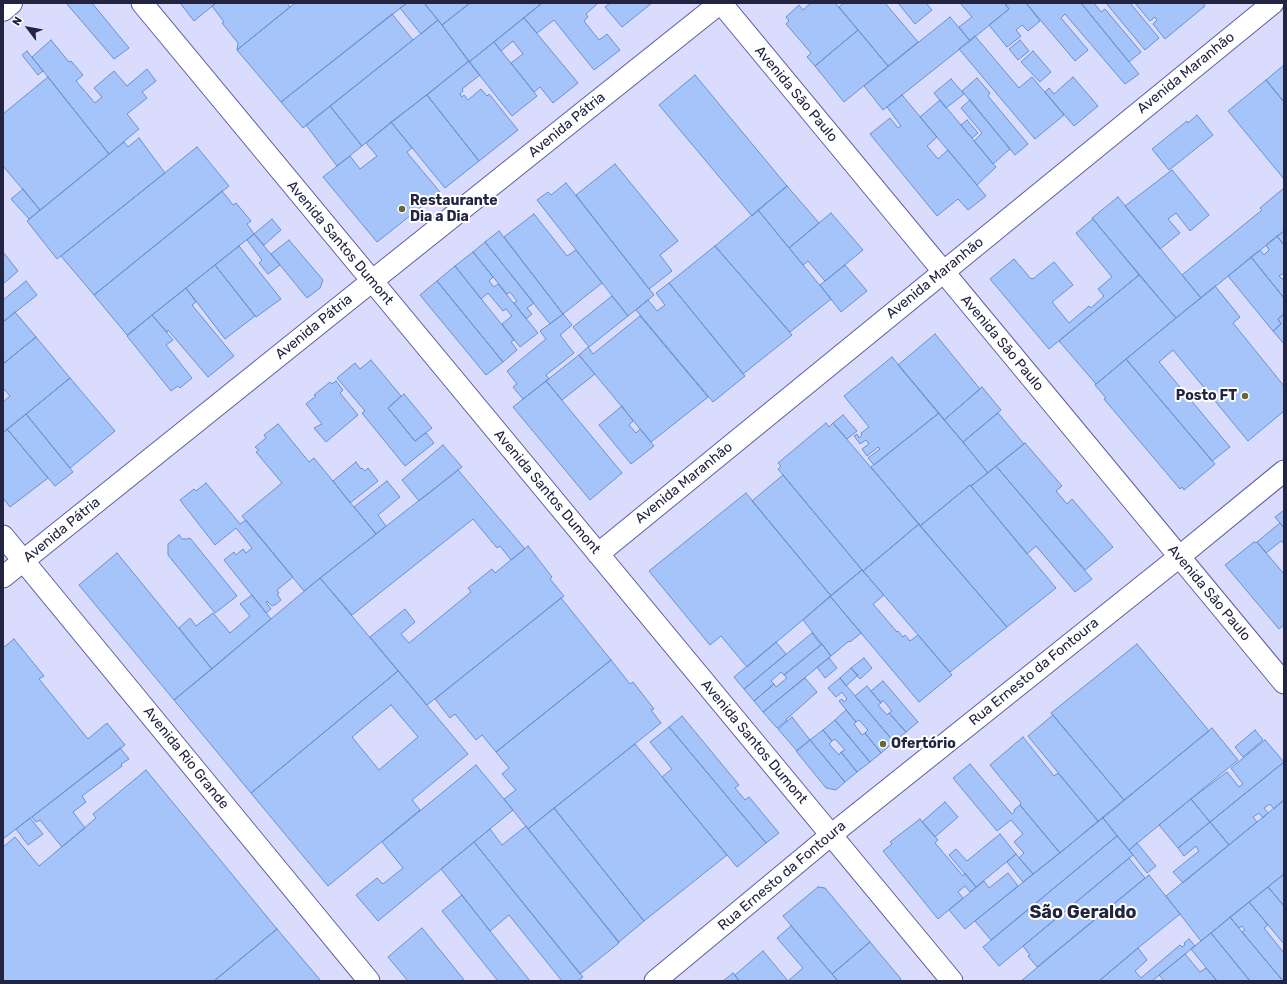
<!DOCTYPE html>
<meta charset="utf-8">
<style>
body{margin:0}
#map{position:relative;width:1287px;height:984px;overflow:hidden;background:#d9dcfc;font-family:Rubik,sans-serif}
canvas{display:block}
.frame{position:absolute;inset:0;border:4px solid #222441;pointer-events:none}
.north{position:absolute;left:8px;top:8px;width:40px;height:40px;-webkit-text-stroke:3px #fff;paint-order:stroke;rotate:302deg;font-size:11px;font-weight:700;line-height:16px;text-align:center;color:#222441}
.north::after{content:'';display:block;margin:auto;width:14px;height:18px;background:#222441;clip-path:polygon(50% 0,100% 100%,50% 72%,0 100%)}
</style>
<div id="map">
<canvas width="1287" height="984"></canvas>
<div class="frame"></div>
<div class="north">N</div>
</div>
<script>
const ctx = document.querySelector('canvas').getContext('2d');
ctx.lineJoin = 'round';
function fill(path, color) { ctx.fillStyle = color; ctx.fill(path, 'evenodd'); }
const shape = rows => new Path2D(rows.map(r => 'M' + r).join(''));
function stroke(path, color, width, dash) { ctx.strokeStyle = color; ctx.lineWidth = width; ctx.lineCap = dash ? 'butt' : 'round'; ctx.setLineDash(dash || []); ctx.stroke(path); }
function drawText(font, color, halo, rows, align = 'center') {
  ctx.font = font + ' Rubik,sans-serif'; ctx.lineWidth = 4; ctx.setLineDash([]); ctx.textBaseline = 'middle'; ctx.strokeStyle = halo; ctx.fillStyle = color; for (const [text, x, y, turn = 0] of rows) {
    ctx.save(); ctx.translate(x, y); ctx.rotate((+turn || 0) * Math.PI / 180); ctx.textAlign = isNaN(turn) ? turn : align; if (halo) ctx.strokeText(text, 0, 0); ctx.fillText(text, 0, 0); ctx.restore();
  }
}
const building = shape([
 [69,3,92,3,129,48,114,59,67,4,69,3],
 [180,3,216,3,194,21,180,3],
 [216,3,287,3,290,7,237,50,238,43,222,23,224,22,212,6,216,3],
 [295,3,407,3,281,102,237,50,295,3],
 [407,3,424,3,438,20,421,34,400,8,407,3],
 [424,3,470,3,442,25,424,3],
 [470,3,542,3,469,62,442,25,470,3],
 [542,3,598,3,586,14,588,17,584,21,599,40,607,34,620,50,594,70,554,20,537,33,524,18,542,3],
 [610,3,652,3,622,27,605,7,610,3],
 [811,3,835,3,858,30,815,66,807,57,811,53,786,24,789,21,786,17,799,5,803,10,811,3],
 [844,3,885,3,918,42,888,66,839,7,844,3],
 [898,3,926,3,932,10,915,24,898,3],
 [960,3,1004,3,1009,9,970,41,959,27,972,17,960,3],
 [1008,3,1026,3,1040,21,1028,31,1022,25,1016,30,1021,36,1007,47,989,25,1009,9,1006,5,1008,3],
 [1026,3,1081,3,1139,74,1125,84,1065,14,1061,18,1088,50,1075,61,1026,3],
 [1081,3,1094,3,1101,12,1105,9,1141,52,1129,62,1081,3],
 [1106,3,1130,3,1159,38,1145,50,1106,3],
 [1135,3,1203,3,1205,6,1165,39,1153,24,1157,20,1155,17,1150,21,1135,3],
 [392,14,413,40,303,128,281,102,392,14],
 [950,17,970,41,883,110,864,86,950,17],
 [524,18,578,83,553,103,540,87,534,92,511,63,523,54,513,41,501,51,494,42,524,18],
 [438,20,469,61,362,146,330,106,438,20],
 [858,30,888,66,844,102,815,66,858,30],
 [975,36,1019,88,1032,77,1064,115,1035,139,959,49,975,36],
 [51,40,69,62,71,61,83,75,76,81,95,103,102,97,94,88,114,71,127,86,147,69,156,81,142,92,147,98,127,114,139,129,109,154,32,57,51,40],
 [1020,40,1029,51,1018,60,1009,49,1020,40],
 [494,42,537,96,512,116,469,62,494,42],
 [27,51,43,71,38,75,22,55,27,51],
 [1033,51,1051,72,1040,82,1021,62,1033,51],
 [469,61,480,75,462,89,463,91,460,94,462,97,464,95,468,100,481,89,487,96,489,94,518,130,479,161,427,95,469,61],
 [1284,65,1284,102,1266,80,1284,65],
 [695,75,787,186,752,216,659,105,695,75],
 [48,77,109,154,40,210,3,166,3,114,48,77],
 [1073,77,1098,106,1074,126,1045,92,1049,88,1054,94,1073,77],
 [977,78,990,93,988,96,1028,144,1015,155,962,91,977,78],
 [951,79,964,94,946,108,934,93,951,79],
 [1266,80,1284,102,1284,179,1228,111,1266,80],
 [427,95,479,161,445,188,391,122,427,95],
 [902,95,937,137,927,146,938,159,948,150,986,196,968,210,958,199,937,216,870,134,890,118,898,128,901,126,887,107,902,95],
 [940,100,996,167,977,185,920,117,940,100],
 [970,100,1010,149,993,164,974,141,982,133,961,108,970,100],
 [330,106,362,146,337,166,306,125,330,106],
 [1197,115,1213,135,1169,170,1152,149,1187,121,1188,123,1197,115],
 [967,120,978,133,972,138,961,125,967,120],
 [391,122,412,148,407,152,409,155,440,192,377,242,323,177,350,156,360,169,377,156,366,143,391,122],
 [139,138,165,173,57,259,27,221,124,142,128,147,139,138],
 [197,147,229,186,94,295,61,256,197,147],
 [615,164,678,241,660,255,672,271,649,289,576,195,615,164],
 [1172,170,1209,215,1190,231,1176,213,1168,219,1180,233,1160,249,1125,206,1172,170],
 [566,183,654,295,628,316,537,200,548,192,551,195,566,183],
 [787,186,819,223,789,248,758,210,787,186],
 [1284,188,1284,231,1201,298,1182,275,1262,210,1260,208,1284,188],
 [23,189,40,210,29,219,11,199,23,189],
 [222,191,233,205,236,203,251,221,247,224,254,234,127,335,94,295,222,191],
 [1118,197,1201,298,1176,318,1092,218,1118,197],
 [758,210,831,299,790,332,715,246,758,210],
 [831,213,863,250,825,281,808,261,803,265,789,248,831,213],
 [534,214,567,256,576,250,602,283,563,314,504,237,534,214],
 [272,219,281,230,264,245,254,234,272,219],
 [1093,219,1139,275,1049,349,990,279,1014,259,1031,279,1032,278,1033,279,1054,262,1073,285,1052,302,1069,323,1089,306,1091,308,1104,296,1098,289,1112,277,1076,233,1093,219],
 [499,231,563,314,550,324,485,242,499,231],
 [1284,231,1284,245,1277,236,1284,231],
 [254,234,280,265,268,274,259,263,262,260,247,240,254,234],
 [1277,236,1284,245,1284,273,1279,276,1282,279,1284,278,1284,298,1251,257,1260,250,1264,255,1269,250,1266,245,1277,236],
 [289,240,323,280,320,288,307,298,271,254,289,240],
 [485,242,534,303,527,308,532,314,526,319,514,303,517,301,510,292,507,294,473,252,485,242],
 [239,246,281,299,256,317,215,265,239,246],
 [715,246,792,335,743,374,669,283,715,246],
 [3,252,18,271,3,284,3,252],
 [473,252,493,277,489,281,494,287,498,284,538,333,520,347,502,324,512,316,506,309,503,311,488,293,481,299,455,266,473,252],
 [1251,257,1284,298,1284,314,1278,319,1281,324,1273,331,1228,276,1251,257],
 [215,265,255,316,225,339,186,288,215,265],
 [845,265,867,291,841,312,820,285,845,265],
 [455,266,514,340,511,342,517,350,503,362,437,281,455,266],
 [1139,275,1176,318,1096,384,1059,341,1139,275],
 [26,281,37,295,3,322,3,300,26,281],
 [437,281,503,362,486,375,420,295,437,281],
 [669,283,745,376,713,402,636,310,648,300,657,311,665,305,656,293,669,283],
 [1215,286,1240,317,1233,323,1284,386,1284,411,1248,441,1173,350,1159,362,1230,447,1212,461,1126,359,1215,286],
 [186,288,196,302,192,305,234,356,208,377,168,330,167,332,152,315,186,288],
 [612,296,628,316,589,347,573,327,612,296],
 [15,312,36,337,3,364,3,322,15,312],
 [563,314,572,325,560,335,574,353,546,375,549,379,523,399,513,387,517,384,507,371,546,339,540,331,563,314],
 [1284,314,1284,344,1273,331,1281,324,1278,319,1284,314],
 [152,315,173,340,166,345,192,378,180,388,178,386,171,391,127,336,152,315],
 [640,316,708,397,651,442,579,355,588,347,593,354,640,316],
 [935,334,980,389,944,420,898,365,935,334],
 [36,337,70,378,3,433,3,402,10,396,3,388,3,364,36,337],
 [579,355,595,374,562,400,546,381,579,355],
 [892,357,939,413,874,465,868,458,880,449,878,447,867,456,862,449,869,444,866,440,860,444,854,436,857,434,859,438,862,435,861,433,869,427,844,396,892,357],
 [1126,359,1215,464,1184,490,1182,487,1180,489,1104,399,1106,398,1095,385,1126,359],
 [371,360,401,396,388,408,415,441,426,433,434,443,405,466,362,413,365,411,337,378,355,363,360,369,371,360],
 [70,378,115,431,70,468,26,414,70,378],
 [336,381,343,390,340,393,358,415,326,442,314,428,322,424,306,404,316,396,314,395,330,382,332,384,336,381],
 [546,381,622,473,590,500,513,407,546,381],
 [982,387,1001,410,963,442,944,420,982,387],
 [404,394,432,428,415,441,388,408,404,394],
 [622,406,633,421,629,425,636,433,640,429,654,446,631,464,599,425,622,406],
 [939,413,988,473,971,486,970,485,920,526,871,467,939,413],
 [998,413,1024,444,988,473,963,442,998,413],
 [26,414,73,472,55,486,7,429,26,414],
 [843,415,857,431,847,439,833,423,843,415],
 [826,423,829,427,833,423,919,524,863,571,778,469,781,466,778,463,826,423],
 [278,424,309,462,314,458,376,534,304,591,242,516,282,483,256,452,259,450,255,447,266,438,264,435,278,424],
 [7,429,48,478,10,507,3,498,3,433,7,429],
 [1025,443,1062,486,1056,491,1067,504,1072,499,1113,547,1085,570,996,466,1025,443],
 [443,445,462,467,419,501,402,480,443,445],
 [356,462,361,469,362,468,365,471,368,468,378,481,350,503,333,481,356,462],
 [996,466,1092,579,1075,592,1036,546,1027,554,971,486,996,466],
 [458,470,525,549,511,560,500,546,497,548,473,519,352,615,320,578,458,470],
 [783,475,862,570,831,596,752,501,783,475],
 [387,481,400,497,378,515,386,526,376,534,354,507,387,481],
 [206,483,240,524,246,520,293,577,277,590,279,593,277,594,281,600,275,605,274,605,272,606,267,601,266,602,271,609,266,613,224,560,234,552,236,555,243,549,246,553,252,548,236,528,215,545,180,500,194,489,196,491,206,483],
 [970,485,1056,588,1007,627,920,526,970,485],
 [746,493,831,596,747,667,721,636,710,645,649,571,746,493],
 [1284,510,1284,528,1275,517,1284,510],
 [1280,523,1284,528,1284,544,1281,541,1266,553,1257,542,1280,523],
 [919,524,1007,627,950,672,863,571,919,524],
 [179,535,182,539,187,539,190,538,237,596,215,613,168,555,168,544,179,535],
 [1254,542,1255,543,1257,542,1284,574,1284,625,1279,629,1225,565,1254,542],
 [528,546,552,577,550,579,564,596,427,705,370,637,405,609,415,622,401,634,409,643,471,592,468,588,492,569,495,573,528,546],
 [117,553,212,669,174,700,79,585,117,553],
 [862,570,884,595,873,604,897,632,898,631,903,637,905,635,910,641,918,635,952,675,919,702,830,596,862,570],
 [320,578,398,671,251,793,174,700,320,578],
 [252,595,271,619,212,669,179,628,190,618,196,626,213,613,230,633,250,616,240,604,252,595],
 [830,596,861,633,850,642,849,641,831,656,803,620,830,596],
 [561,598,611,660,496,752,482,735,476,740,455,714,450,718,435,699,561,598],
 [812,633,821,645,784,675,781,672,771,681,774,684,754,701,744,689,812,633],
 [14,639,44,676,39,679,88,739,107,723,125,745,3,839,3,648,14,639],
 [776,642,786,654,744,689,734,677,776,642],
 [822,644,831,656,763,712,754,701,774,684,776,687,787,678,784,675,822,644],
 [1137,644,1209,731,1124,800,1051,713,1137,644],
 [829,658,837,668,825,678,817,667,829,658],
 [864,658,872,668,860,679,851,668,864,658],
 [611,660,630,684,633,682,654,709,651,710,661,723,528,829,504,799,516,790,502,774,509,768,496,752,611,660],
 [851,668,858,675,846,686,840,678,851,668],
 [398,671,468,754,412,800,420,810,328,886,251,793,398,671],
 [391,705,418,737,379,770,352,737,391,705],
 [805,678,817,692,790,716,786,719,787,720,777,728,763,712,805,678],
 [840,678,894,742,881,753,865,733,868,730,859,720,856,722,839,701,842,699,844,702,847,699,842,692,836,697,828,688,840,678],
 [883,681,918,722,906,732,889,713,892,711,883,700,881,703,871,691,883,681],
 [867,686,881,703,878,705,887,715,889,713,906,732,894,742,855,696,867,686],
 [846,710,856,722,854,724,862,735,865,733,881,753,870,762,835,720,846,710],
 [1053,715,1124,800,1098,821,1028,736,1053,715],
 [682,716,739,785,735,788,745,800,749,797,779,833,766,843,669,727,682,716],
 [792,717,810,740,797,751,778,729,792,717],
 [835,720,870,762,857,772,841,752,845,750,835,739,832,741,823,730,835,720],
 [669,727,766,843,737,867,662,777,672,769,650,742,669,727],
 [1212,728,1238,760,1129,850,1103,818,1212,728],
 [823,730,832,741,829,744,839,755,841,752,857,772,845,782,810,740,823,730],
 [1255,730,1263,740,1243,757,1235,747,1255,730],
 [1023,737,1054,776,1058,773,1098,821,1060,853,1020,805,1021,803,990,765,1023,737],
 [810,740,845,782,836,790,826,788,796,751,810,740],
 [1265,740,1284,762,1210,822,1191,799,1227,772,1239,787,1243,784,1231,768,1265,740],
 [635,744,727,855,644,921,554,808,635,744],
 [120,748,129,759,121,764,122,766,82,796,86,802,73,812,85,828,62,847,40,820,36,822,32,817,120,748],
 [1284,762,1284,800,1274,809,1270,804,1264,808,1268,813,1263,818,1259,813,1253,817,1257,822,1229,845,1210,822,1284,762],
 [970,764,1012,814,1015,811,1014,810,1020,805,1060,853,1033,874,1019,858,1024,853,1014,842,1023,834,1011,820,997,831,953,778,970,764],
 [476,765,513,810,378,921,356,895,377,878,383,884,403,868,382,842,476,765],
 [146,770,277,929,214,981,3,981,3,847,15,837,39,866,96,818,93,814,146,770],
 [1191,799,1210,822,1178,848,1159,825,1191,799],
 [1284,800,1284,874,1201,941,1166,896,1284,800],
 [945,802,958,817,935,837,922,822,945,802],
 [554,808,644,921,619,942,528,829,554,808],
 [30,818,43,834,28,845,16,829,30,818],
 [1103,818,1117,836,991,940,975,921,1103,818],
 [920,819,938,840,935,843,963,876,965,873,976,887,970,892,965,886,958,892,963,898,938,919,883,851,892,844,890,842,920,819],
 [1210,822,1229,845,1183,883,1173,872,1199,851,1196,846,1184,856,1178,848,1210,822],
 [526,826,619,943,580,974,474,842,490,829,502,845,526,826],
 [1000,834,1016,854,976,887,949,855,956,849,967,861,1000,834],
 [1117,836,1133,855,999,966,983,947,1117,836],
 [474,842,583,977,578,981,562,981,509,915,490,931,441,869,474,842],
 [1137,843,1156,866,1147,873,1129,850,1137,843],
 [1016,854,1033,874,1023,882,1007,862,1016,854],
 [1129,858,1145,878,1037,967,1028,956,1030,955,1023,946,1129,858],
 [1008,873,1018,886,965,929,949,910,984,881,989,888,1008,873],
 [1284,874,1284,906,1268,887,1284,874],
 [1149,875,1180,914,1138,948,1099,981,1021,981,1149,875],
 [818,887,825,888,870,942,832,974,783,916,818,887],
 [1268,887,1284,906,1284,944,1249,902,1268,887],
 [462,895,490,931,530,981,498,981,442,911,462,895],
 [1249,902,1268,925,1264,928,1284,953,1284,981,1283,981,1242,932,1245,930,1242,926,1239,928,1230,917,1249,902],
 [1230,917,1242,932,1283,981,1250,981,1211,933,1230,917],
 [791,926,832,974,838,981,788,981,803,968,777,938,791,926],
 [422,928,465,981,408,981,388,957,422,928],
 [277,929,321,981,214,981,277,929],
 [1211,933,1250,981,1217,981,1191,949,1211,933],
 [1189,939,1195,946,1152,981,1099,981,1138,948,1147,960,1135,971,1141,978,1180,945,1182,947,1185,945,1184,943,1189,939],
 [870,942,901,979,899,981,838,981,832,974,870,942],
 [763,951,788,981,739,981,735,975,763,951],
 [1185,954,1200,972,1206,968,1217,981,1164,981,1159,975,1185,954],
 [733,973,739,981,723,981,733,973]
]);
const minor = shape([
 [142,3,952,981],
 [721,3,1284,683],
 [3,536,369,981],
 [598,554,1273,3],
 [3,577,372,281,720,3],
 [655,981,831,835,1179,557,1284,471]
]);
const secondary = shape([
 [3,10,11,3]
]);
const markers = [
 [402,209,4,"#6d6532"],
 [1245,396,4,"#6d6532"],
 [883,744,4,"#6d6532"]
];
const streetNames = [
 ["Avenida Maranhão",1186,73,-39],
 ["Avenida São Paulo",796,94,50],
 ["Avenida Pátria",567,125,-39],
 ["Avenida Santos Dumont",340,243,50],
 ["Avenida Maranhão",935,278,-39],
 ["Avenida Pátria",314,327,-39],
 ["Avenida São Paulo",1002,343,50],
 ["Avenida Maranhão",684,483,-39],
 ["Avenida Santos Dumont",547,492,50],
 ["Avenida Pátria",62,530,-39],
 ["Avenida São Paulo",1209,593,50],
 ["Rua Ernesto da Fontoura",1034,672,-39],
 ["Avenida Santos Dumont",754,742,50],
 ["Avenida Rio Grande",186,758,51],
 ["Rua Ernesto da Fontoura",782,876,-40]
];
const poiNames = [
 ["Restaurante",410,201],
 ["Dia a Dia",410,217],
 ["Posto FT",1237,396,"right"],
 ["Ofertório",891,744]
];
const districtNames = [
 ["São Geraldo",1083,913]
];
fill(building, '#a5c5fa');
stroke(building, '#688fd2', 1);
stroke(minor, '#5d5fa5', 23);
stroke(secondary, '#5d5fa5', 24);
stroke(minor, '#fff', 21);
stroke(secondary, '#fff', 22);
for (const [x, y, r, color] of markers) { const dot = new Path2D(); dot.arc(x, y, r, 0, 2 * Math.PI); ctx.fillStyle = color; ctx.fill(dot); stroke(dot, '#fff', 1.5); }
drawText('14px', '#222441', '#fff', streetNames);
drawText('bold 14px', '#222441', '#fff', poiNames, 'left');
drawText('bold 18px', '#222441', '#fff', districtNames);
</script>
